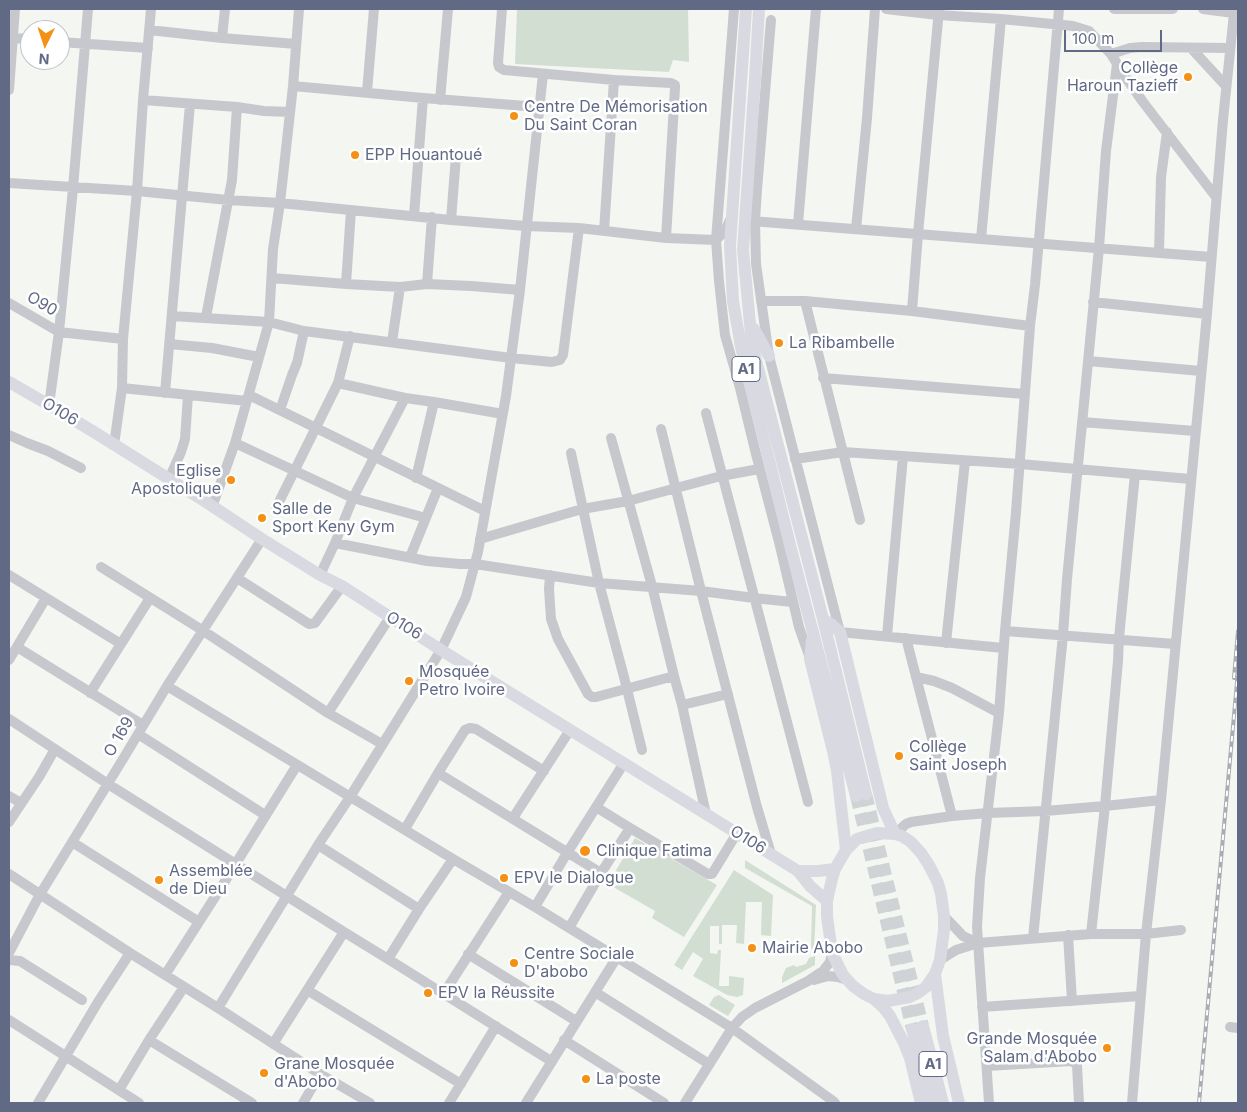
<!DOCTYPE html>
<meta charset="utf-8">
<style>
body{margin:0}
#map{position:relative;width:1247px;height:1112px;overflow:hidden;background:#f4f6f1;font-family:Inter,sans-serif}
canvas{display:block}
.frame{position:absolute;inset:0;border:10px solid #616a85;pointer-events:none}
.north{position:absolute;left:20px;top:20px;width:50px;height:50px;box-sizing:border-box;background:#fff;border:1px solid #c0c3ce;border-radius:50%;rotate:184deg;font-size:14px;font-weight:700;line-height:20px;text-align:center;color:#616a85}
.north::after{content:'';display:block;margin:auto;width:18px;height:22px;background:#f49013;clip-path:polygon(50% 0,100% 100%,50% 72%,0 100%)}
.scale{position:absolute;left:1064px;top:30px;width:98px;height:22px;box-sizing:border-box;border:2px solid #616a85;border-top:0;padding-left:6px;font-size:15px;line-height:18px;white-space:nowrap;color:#616a85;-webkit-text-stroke:4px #fff;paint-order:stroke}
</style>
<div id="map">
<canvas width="1247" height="1112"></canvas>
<div class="frame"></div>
<div class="north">N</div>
<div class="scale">100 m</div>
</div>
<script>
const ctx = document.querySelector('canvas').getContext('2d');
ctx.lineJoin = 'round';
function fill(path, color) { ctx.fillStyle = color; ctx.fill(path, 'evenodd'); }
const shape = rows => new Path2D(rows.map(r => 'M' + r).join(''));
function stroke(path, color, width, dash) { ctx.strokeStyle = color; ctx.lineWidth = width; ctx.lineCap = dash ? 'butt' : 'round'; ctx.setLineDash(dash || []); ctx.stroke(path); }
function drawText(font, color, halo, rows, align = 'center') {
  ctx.font = font + ' Inter,sans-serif'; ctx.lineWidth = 5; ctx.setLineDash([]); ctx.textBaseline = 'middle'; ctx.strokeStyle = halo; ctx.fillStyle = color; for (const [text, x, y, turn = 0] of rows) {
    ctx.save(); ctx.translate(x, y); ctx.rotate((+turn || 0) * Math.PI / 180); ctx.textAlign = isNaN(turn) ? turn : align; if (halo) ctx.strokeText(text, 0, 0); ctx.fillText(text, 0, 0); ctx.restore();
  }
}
const green = shape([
 [517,9,688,9,689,62,673,60,669,72,515,64],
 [635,838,717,885,684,937,652,918,655,911,608,884],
 [745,860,816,905,814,950,811,949,812,906,745,868],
 [734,870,773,895,771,936,761,935,762,902,746,902,744,944,736,943,737,925,722,925,722,944,719,944,719,926,710,926,710,953,717,954,718,950,721,950,719,986,729,986,729,976,744,978,743,995,737,997,727,995,693,976,703,959,693,952,682,970,674,965],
 [815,956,815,965,782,983,782,977,786,968,794,965,796,967,806,964,809,958],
 [719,995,735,1005,728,1016,709,1005,714,997]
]);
const majorTunnel = shape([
 [866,794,923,1026],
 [856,796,912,1029]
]);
const minor = shape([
 [502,9,498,63,499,67,504,70,614,80],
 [734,9,716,240,719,281,725,335,740,388,756,454,780,546,799,627,810,658],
 [886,9,938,15,1001,19,1073,26,1089,31,1111,54,1124,75,1143,102,1216,197],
 [1114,9,1173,9],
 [771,20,757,190,755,221,756,264,769,356,840,632,1003,648],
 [149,30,222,38,296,44],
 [13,38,30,39],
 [222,38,225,9],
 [60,42,148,48],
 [1191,48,1226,86],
 [1111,54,1130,48,1142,47,1230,48],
 [293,86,423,98,539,107],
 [9,90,15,9],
 [367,92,374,9],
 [143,100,237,107,264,111,290,112],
 [440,100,448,9],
 [9,183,137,191,228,200,280,203,451,220,526,226,579,228,666,238,716,240,725,231,730,220],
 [414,216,423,98],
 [451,220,456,156],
 [751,221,1211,257],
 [798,224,816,9],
 [856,229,867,118,875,9],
 [604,231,614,80,671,83,675,85,675,88,666,238],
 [981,239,1001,19],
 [1159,252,1161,177,1167,132],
 [272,278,346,284,400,287,427,284,471,286,520,290],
 [346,284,351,210],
 [427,284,432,217],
 [761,301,805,301,912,311,1030,326],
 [805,301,860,520],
 [1093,302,1207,314],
 [9,303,59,332,123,339],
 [912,311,918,234,939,10],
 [172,316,269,322,304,331,511,358,552,362,560,360,563,355,579,228],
 [206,317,232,180,237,107],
 [392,342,400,287],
 [169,344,212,348,259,357],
 [1088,361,1201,371],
 [823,378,1024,394],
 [338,383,405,398,434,402,503,414],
 [122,388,247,401],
 [165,393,190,104],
 [249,395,485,511],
 [49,405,59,332,73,188,88,9],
 [280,410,292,375,297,363,304,331],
 [706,413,808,802],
 [1082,422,1195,431],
 [661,429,701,591,757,807,771,854],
 [9,435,27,443,48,451,81,468],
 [611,438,652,586,674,676,682,705,706,814],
 [235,443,353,498,426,518],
 [114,445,122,388,123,339,137,191,143,100,151,9],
 [571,453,599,583,624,677,642,750],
 [795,459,843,452,1020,464,1190,479],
 [416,478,434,402],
 [169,479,181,452,185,439,188,395],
 [212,507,235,443,269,322,273,249,280,203,293,86,299,9],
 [276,508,338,383,350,336],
 [480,539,582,509,628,501,721,476,759,469],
 [335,543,427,561,460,564,475,564,599,583,701,591,754,598,792,602],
 [410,557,438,488],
 [101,567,202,630,328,713,382,744],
 [9,575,121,644],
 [320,575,335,543,353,498,405,398],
 [550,575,549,589,551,619,558,639,588,694,592,697,596,697,674,676],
 [237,578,309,624,315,623,342,586],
 [1005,631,1175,644],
 [887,636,903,456],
 [906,638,952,816],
 [946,643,965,461],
 [17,647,143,725],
 [9,660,46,598],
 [916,677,934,681,952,688,999,713],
 [167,686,453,859,535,907,732,1028,833,1101,835,1103],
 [90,693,150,598],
 [682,705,728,694],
 [328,713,390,617],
 [9,719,108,784,344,932,388,959,551,1061],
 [138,734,265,815],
 [438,773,601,873],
 [9,796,21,803],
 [596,807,630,828,708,874,712,874,737,833],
 [513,818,570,730],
 [9,822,39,777,55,749],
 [405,829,438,773,465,730,470,728,476,729,544,771],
 [895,834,906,824,911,822,952,816,988,813,1045,811,1105,806,1161,800],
 [72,842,199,922],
 [318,845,419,909],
 [9,874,130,953,218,1008,320,1074,370,1103],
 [535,907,567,853,624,763],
 [944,916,963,936,978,943],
 [569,928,601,873,630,828],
 [1091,934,1105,806,1118,661,1119,638,1135,474],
 [1068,935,1072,1001],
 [1033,938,1063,635,1067,579,1099,248,1106,151,1117,64],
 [9,953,39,896,123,759,167,686,262,539],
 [468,954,576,1021],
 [388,959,419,909,453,859],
 [9,960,20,961,82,1000],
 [940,960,956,950,978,943,1091,934,1146,934,1181,930],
 [165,975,222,886,297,765],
 [814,980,828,976,838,977,847,980],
 [307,990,461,1084],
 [595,992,709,1064],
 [444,993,509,892],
 [982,1007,1140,996],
 [218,1008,318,845,350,797,441,650,466,597,478,552,506,396,520,290,543,74],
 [9,1020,139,1103],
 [1230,1027,1238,1028],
 [149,1040,252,1103],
 [564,1040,664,1103],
 [273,1044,344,932],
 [987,1066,1072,1061,1077,1065,1079,1103],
 [119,1090,149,1040,184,987],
 [38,1103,98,1002,130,953],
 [303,1103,320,1074],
 [449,1103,496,1026],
 [526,1103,617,957],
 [685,1103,732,1028,742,1017,755,1008,808,981,823,971,830,962,832,953],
 [989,1103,977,927,980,878,999,713,1005,631,1016,512,1030,326,1035,285,1059,9],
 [1132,1103,1146,934,1161,800,1207,314,1223,120,1234,13,1203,9]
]);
const major = shape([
 [746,9,730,246,733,301,741,347,791,549,856,796],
 [759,9,755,79,743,250,752,345,823,619,866,794],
 [754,329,769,356],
 [9,382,49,405,94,432,206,502,262,539,320,575,342,586,441,650,798,871,810,886,827,901],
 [823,619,831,624,840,632,883,808,895,834],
 [812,640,810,659,833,751,837,771,846,850],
 [877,833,895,834,902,836,911,842,921,853,929,865,938,883,941,894,944,916,944,930,940,960,935,974,926,987,918,993,910,997,888,1001,874,999,864,994,853,986,843,975,832,953,827,916,827,901,832,879,835,869,846,850,857,839,877,833],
 [798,871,818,871,835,869],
 [935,974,943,1036,959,1103],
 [874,999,883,1007,890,1016,904,1043,910,1058,921,1103],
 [923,1026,943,1103],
 [912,1029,932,1103]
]);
const rail = shape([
 [1234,678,1238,631],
 [1199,1103,1238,671]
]);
const markers = [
 [1188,77,5,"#f49013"],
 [514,116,5,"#f49013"],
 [355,155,5,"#f49013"],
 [779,343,5,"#f49013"],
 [231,480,5,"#f49013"],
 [262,518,5,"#f49013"],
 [409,681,5,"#f49013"],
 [899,756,5,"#f49013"],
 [585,851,6,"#f49013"],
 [504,878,5,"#f49013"],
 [159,880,5,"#f49013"],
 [752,948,5,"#f49013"],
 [514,963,5,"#f49013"],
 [428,993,5,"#f49013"],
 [1107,1048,5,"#f49013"],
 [264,1073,5,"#f49013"],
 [586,1079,5,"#f49013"]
];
const shields = [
 [746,369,28],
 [933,1064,28]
];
const shieldNames = [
 ["A1",746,369],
 ["A1",933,1064]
];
const poiNames = [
 ["Collège",1178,68,"right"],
 ["Haroun Tazieff",1178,86,"right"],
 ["Centre De Mémorisation",524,107],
 ["Du Saint Coran",524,125],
 ["EPP Houantoué",365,155],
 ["La Ribambelle",789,343],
 ["Eglise",221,471,"right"],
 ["Apostolique",221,489,"right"],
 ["Salle de",272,509],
 ["Sport Keny Gym",272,527],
 ["Mosquée",419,672],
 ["Petro Ivoire",419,690],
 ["Collège",909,747],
 ["Saint Joseph",909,765],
 ["Clinique Fatima",596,851],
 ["Assemblée",169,871],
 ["de Dieu",169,889],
 ["EPV le Dialogue",514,878],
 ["Mairie Abobo",762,948],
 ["Centre Sociale",524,954],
 ["D'abobo",524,972],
 ["EPV la Réussite",438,993],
 ["Grande Mosquée",1097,1039,"right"],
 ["Salam d'Abobo",1097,1057,"right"],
 ["Grane Mosquée",274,1064],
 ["d'Abobo",274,1082],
 ["La poste",596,1079]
];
const streetNames = [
 ["O90",42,304,30],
 ["O106",60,412,31],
 ["O106",404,626,32],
 ["O 169",119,737,-60],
 ["O106",748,840,32]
];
fill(green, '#d3ded2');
stroke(majorTunnel, '#cfd3d6', 12, [12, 6]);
stroke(minor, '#c7c8cd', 10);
stroke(major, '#d9dae1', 12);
stroke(rail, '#aaacb4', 4);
stroke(rail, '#fff', 2, [5.5]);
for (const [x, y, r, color] of markers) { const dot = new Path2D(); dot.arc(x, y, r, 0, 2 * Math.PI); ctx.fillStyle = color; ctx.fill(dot); stroke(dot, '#fff', 2); }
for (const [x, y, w] of shields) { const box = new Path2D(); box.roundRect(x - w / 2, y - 12.5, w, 25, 4); ctx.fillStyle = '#fff'; ctx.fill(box); stroke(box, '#616a85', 1); }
drawText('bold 15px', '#616a85', null, shieldNames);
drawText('16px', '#616a85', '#fff', poiNames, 'left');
drawText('16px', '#616a85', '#fff', streetNames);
</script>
